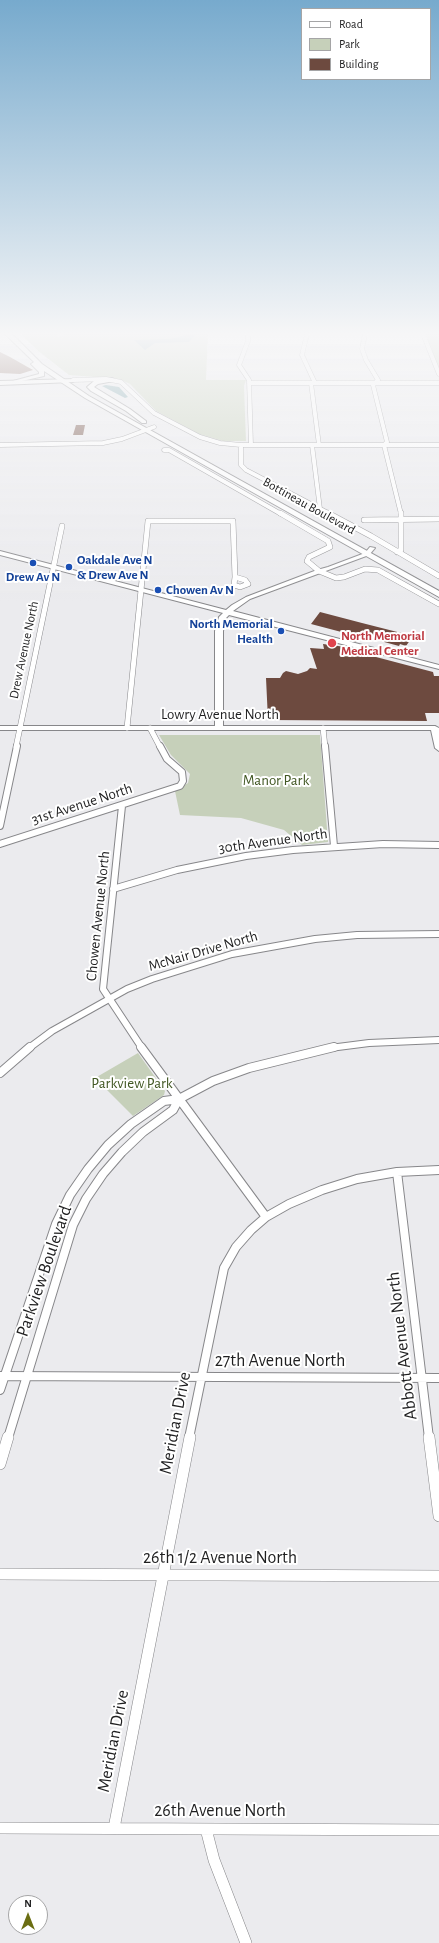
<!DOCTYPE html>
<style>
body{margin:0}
#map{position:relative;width:439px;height:1943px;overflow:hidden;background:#ebebee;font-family:"Alegreya Sans",sans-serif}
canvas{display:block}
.legend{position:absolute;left:301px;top:8px;width:130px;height:72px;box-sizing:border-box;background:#fff;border:1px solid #a5a5a6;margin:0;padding:5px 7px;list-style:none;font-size:12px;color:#1f1f20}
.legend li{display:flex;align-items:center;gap:8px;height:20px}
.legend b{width:20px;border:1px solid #a5a5a6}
.north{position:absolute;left:8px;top:1895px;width:40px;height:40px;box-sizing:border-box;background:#fff;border:1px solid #a5a5a6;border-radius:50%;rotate:0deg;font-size:11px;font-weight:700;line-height:16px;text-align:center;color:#1f1f20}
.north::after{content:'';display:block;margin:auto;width:14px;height:18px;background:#6b6e12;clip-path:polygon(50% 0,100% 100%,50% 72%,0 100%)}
</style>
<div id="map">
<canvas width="439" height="1943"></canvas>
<ul class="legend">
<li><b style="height:5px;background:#fff"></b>Road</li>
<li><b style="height:11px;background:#c6d0ba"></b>Park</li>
<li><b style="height:11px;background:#6d4a3f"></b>Building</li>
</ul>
<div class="north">N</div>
</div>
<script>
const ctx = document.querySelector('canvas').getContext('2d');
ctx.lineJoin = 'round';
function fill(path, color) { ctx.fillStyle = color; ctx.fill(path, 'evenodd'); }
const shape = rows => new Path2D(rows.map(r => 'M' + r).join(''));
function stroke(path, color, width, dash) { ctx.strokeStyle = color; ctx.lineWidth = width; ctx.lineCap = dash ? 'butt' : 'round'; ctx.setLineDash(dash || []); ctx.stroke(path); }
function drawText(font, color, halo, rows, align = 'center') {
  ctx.font = font + ' "Alegreya Sans",sans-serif'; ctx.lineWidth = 4; ctx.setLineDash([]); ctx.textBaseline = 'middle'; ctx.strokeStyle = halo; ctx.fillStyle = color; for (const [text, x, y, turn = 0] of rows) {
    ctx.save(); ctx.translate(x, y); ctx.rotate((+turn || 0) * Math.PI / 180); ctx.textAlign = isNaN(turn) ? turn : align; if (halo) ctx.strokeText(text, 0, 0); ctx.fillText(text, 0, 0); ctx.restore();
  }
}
const green = shape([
 [21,334,57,334,56,337,63,336,64,334,208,334,206,380,246,380,244,386,246,441,223,441,199,434,156,411,130,384,119,379,69,375,37,350],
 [426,334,439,334,439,369],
 [159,735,320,735,328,842,302,845,284,830,241,818,180,815,175,791,188,783,190,774,171,755],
 [138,1053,165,1091,164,1095,133,1116,95,1078]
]);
const water = shape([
 [191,334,195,335,189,342,155,343,145,350,134,340,170,339],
 [106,385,119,387,128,397,125,398,102,386]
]);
const building = shape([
 [0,352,10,357,33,370,20,374,0,373],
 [76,425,85,425,83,435,73,435],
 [320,612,362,623,413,636,406,646,400,644,399,646,362,636,357,642,346,639,349,634,311,624],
 [323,644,353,648,352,650,367,655,368,657,376,657,433,672,434,676,439,676,439,713,425,713,427,721,268,720,266,678,280,678,283,673,286,671,298,674,307,671,310,668,317,669,310,648,324,649]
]);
const streetFar4 = shape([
 [248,334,248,341,239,365,249,380,251,445],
 [307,334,302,355,315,383],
 [365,334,362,349,366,360,378,380,373,385,387,442,384,445,401,514],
 [423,334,439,374],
 [73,380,106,379,121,382,154,413,200,437,220,443,241,445,439,445],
 [249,383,439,383],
 [311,383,319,445],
 [0,445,103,443,122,439,154,427],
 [241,445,241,465,246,470,330,514],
 [312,445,320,509],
 [164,450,169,450,281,514]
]);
const streetFar3 = shape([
 [280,513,328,541,330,547,309,557,307,561,319,571,336,578,344,577,365,569,378,570,439,604],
 [328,513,371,536,439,576],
 [364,520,439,519],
 [397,552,401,550,401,513],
 [235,577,245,580,248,584,240,587,234,585,235,577],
 [127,728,148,521,233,521,235,577],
 [150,728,160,747],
 [323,728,325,747],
 [16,747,62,526]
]);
const streetFar2 = shape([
 [325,746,334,846],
 [122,806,103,989,142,1048],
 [0,826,17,746],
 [0,844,180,786,183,781,182,772,167,759,160,746],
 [113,889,177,870,246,856,293,850,383,844,439,845],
 [29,1048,52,1031,127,989,152,979,232,954,315,939,357,935,439,934],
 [330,1048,369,1043,439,1040]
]);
const streetFar1 = shape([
 [141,1047,266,1217],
 [0,1073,30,1047],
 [397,1172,429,1438],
 [1,1376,439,1378],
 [0,1390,56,1224,70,1195,88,1169,108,1145,131,1124,164,1101,179,1099,213,1081,249,1068,334,1047],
 [8,1438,73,1225,86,1199,103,1174,122,1152,143,1132,173,1110,179,1099],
 [189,1438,224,1268,236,1247,251,1230,266,1217,289,1204,322,1190,357,1179,397,1172,439,1170]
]);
const street = shape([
 [429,1437,439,1516],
 [0,1464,8,1437],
 [0,1574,439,1576],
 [0,1828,439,1830],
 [114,1828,190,1437],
 [206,1829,214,1860,246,1943]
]);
const secondary = shape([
 [75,379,76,380,73,382,0,385,0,381,75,379],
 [370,547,375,548,369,555,250,599,233,611,439,665,439,669,229,615,226,618,223,631,223,726,435,726,439,728,439,751,435,748,431,730,0,730,0,726,215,726,215,631,219,617,223,613,0,555,0,551,226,610,232,605,246,597,317,570,328,567,365,553,370,547]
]);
const primary = shape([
 [5,334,12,334,42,364,89,396,439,591,439,597,85,398,44,371,44,376,13,383,13,381,39,374,39,372,31,364,34,362,5,334],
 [112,378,114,379,114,381,98,384,94,387,130,409,146,421,146,423,142,423,126,411,91,391,87,387,94,381,112,378]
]);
const markers = [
 [33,563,4,"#1a4fb4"],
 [69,567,4,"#1a4fb4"],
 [158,590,4,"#1a4fb4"],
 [281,631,4,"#1a4fb4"],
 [332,643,5,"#e0444e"]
];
const farStreetnames = [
 ["Bottineau Boulevard",309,506,29],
 ["Drew Avenue North",24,650,-78]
];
const farTransitnames = [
 ["Oakdale Ave N",77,560],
 ["& Drew Ave N",77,575],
 ["Drew Av N",33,577,"center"],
 ["Chowen Av N",166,590],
 ["North Memorial",273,624,"right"],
 ["Health",273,639,"right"]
];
const farHealthnames = [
 ["North Memorial",341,636],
 ["Medical Center",341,651]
];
const streetNames = [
 ["Lowry Avenue North",220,714],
 ["31st Avenue North",82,804,-18],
 ["30th Avenue North",273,841,-8],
 ["Chowen Avenue North",98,916,-84],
 ["McNair Drive North",203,951,-16]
];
const parkNames = [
 ["Manor Park",276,780],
 ["Parkview Park",132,1083]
];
const nearStreetnames = [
 ["Parkview Boulevard",44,1271,-71],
 ["Abbott Avenue North",402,1346,-97],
 ["27th Avenue North",280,1361],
 ["Meridian Drive",175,1423,-79],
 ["26th 1/2 Avenue North",220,1558],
 ["Meridian Drive",113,1741,-79],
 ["26th Avenue North",220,1811]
];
fill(green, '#c6d0ba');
fill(water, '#6d9ba4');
fill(building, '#6d4a3f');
stroke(streetFar4, '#87878a', 5);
stroke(streetFar3, '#87878a', 6);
stroke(streetFar2, '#87878a', 8);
stroke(streetFar1, '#87878a', 10);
stroke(street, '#87878a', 12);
stroke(secondary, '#87878a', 2);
stroke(primary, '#87878a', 2);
stroke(streetFar4, '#fff', 4);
stroke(streetFar3, '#fff', 5);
stroke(streetFar2, '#fff', 6);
stroke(streetFar1, '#fff', 8);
stroke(street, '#fff', 11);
fill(secondary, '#fff');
fill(primary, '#fff');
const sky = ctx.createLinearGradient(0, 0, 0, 606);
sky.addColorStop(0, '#77aacd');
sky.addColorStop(0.55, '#f6f6f7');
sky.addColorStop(1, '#f6f6f700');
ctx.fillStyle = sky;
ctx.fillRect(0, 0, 439, 606);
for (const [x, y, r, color] of markers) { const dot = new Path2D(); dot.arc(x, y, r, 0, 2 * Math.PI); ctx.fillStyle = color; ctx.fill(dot); stroke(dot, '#fff', 1.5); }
drawText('13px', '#1f1f20', '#fff', farStreetnames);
drawText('bold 13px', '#164399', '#fff', farTransitnames, 'left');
drawText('bold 13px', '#be3a42', '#fff', farHealthnames, 'left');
drawText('15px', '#1f1f20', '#fff', streetNames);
drawText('15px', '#415723', '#fff', parkNames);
drawText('18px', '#1f1f20', '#fff', nearStreetnames);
</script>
